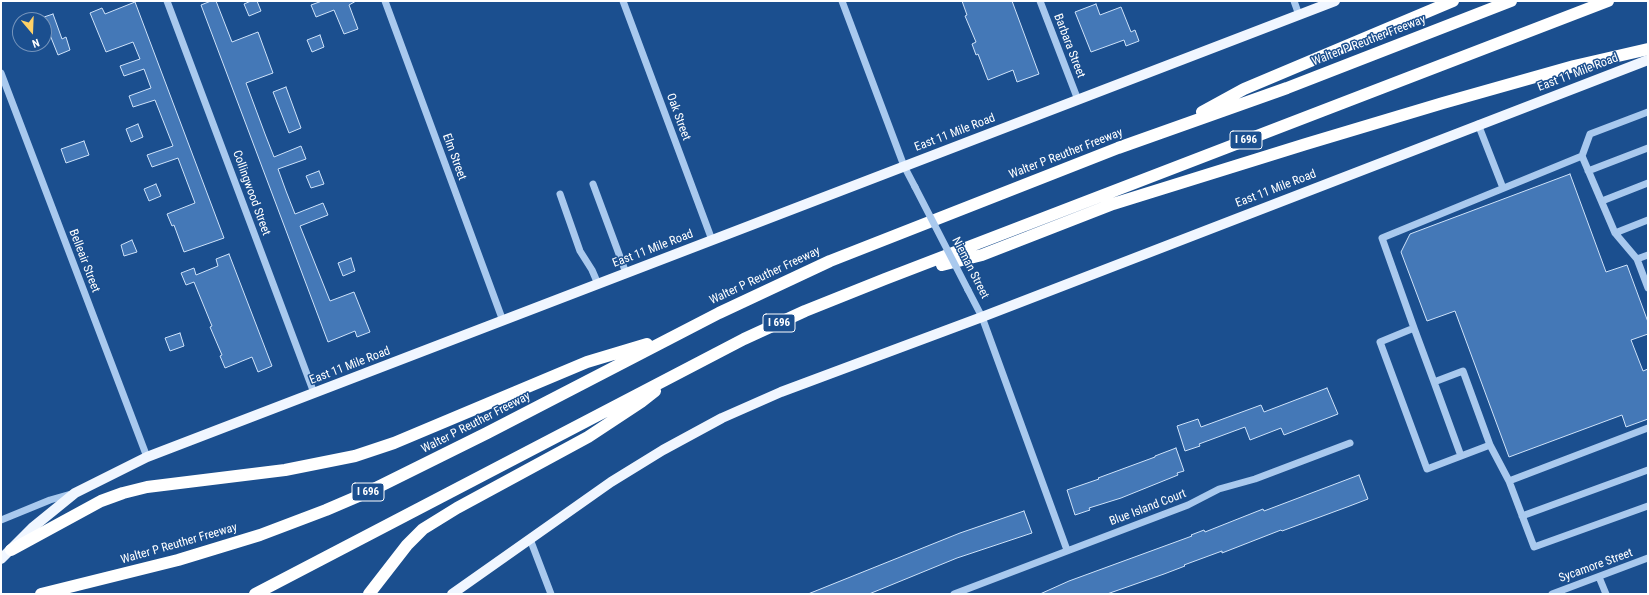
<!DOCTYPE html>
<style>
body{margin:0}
#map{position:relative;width:1649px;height:595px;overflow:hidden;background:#1b4f8f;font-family:"Roboto Condensed",sans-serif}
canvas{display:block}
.frame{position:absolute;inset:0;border:2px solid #fff;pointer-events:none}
.north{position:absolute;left:12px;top:12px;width:40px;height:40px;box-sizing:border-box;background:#1b4f8f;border:1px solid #7695bc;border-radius:50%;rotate:161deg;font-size:11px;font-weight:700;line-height:16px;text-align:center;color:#fff}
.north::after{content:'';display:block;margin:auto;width:14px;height:18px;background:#ffd166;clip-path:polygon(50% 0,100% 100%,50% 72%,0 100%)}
</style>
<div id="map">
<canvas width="1649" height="595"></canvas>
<div class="frame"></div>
<div class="north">N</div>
</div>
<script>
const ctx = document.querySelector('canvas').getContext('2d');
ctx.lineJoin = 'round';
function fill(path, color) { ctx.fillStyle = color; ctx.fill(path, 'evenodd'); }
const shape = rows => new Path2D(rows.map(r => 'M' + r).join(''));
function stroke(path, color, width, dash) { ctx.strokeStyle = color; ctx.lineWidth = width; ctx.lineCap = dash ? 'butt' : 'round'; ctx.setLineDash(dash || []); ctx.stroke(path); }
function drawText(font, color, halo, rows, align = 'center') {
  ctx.font = font + ' "Roboto Condensed",sans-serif'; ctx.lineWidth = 3; ctx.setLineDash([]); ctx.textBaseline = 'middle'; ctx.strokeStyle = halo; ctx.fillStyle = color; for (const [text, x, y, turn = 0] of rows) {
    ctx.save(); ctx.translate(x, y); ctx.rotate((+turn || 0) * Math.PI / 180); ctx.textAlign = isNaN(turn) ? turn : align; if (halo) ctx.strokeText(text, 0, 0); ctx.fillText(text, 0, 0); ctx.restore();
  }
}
const building = shape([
 [211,1,216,1,232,42,258,32,273,73,246,83,265,134,274,157,301,146,306,159,278,169,286,191,295,214,323,203,328,215,300,226,330,301,354,292,370,332,357,337,355,331,328,342,201,5,211,1],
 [251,1,257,1,261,11,249,16,244,4,251,1],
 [322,1,356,1,349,5,358,29,344,34,334,10,316,17,311,5,322,1],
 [962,1,1012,1,1039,74,1017,82,1013,70,988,80,978,54,976,55,972,44,976,42,965,16,967,15,962,1],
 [135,2,224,238,184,252,174,225,172,226,167,214,195,203,178,158,152,167,147,155,173,146,155,100,133,107,129,96,151,88,144,69,124,76,120,66,140,59,133,42,106,52,90,13,102,8,105,14,135,2],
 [1096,4,1100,15,1121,7,1131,32,1135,30,1139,41,1126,46,1124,40,1091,52,1075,12,1096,4],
 [53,14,62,39,66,37,70,50,58,55,48,30,44,31,44,17,53,14],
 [320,35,324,47,312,52,307,40,320,35],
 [286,87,301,128,289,133,273,92,286,87],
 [138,124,143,137,131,142,126,129,138,124],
 [84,141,89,155,66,163,61,149,84,141],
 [319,171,324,184,311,188,306,176,319,171],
 [1570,174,1606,272,1627,265,1648,322,1648,334,1631,340,1643,371,1648,369,1648,419,1626,427,1622,415,1509,457,1455,311,1427,321,1401,252,1410,234,1570,174],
 [156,184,161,196,149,201,144,189,156,184],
 [132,240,137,252,124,256,121,245,132,240],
 [229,254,272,366,258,372,252,357,225,368,220,356,222,355,210,327,212,326,194,282,186,285,181,273,194,268,196,275,218,266,216,259,229,254],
 [351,258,355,271,343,276,338,263,351,258],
 [180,333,184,346,170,351,165,338,180,333],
 [1327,388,1338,414,1284,435,1281,428,1250,440,1245,427,1199,444,1200,446,1185,451,1177,426,1198,419,1201,427,1261,405,1264,412,1327,388],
 [1176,448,1184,471,1177,473,1178,475,1121,498,1089,508,1090,510,1075,515,1067,490,1099,479,1098,478,1155,457,1155,456,1176,448],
 [1359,475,1368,499,1347,507,1282,531,1281,530,1222,553,1222,551,1184,565,1185,566,1164,574,1107,594,1040,594,1069,581,1192,536,1191,535,1204,530,1205,532,1263,509,1264,511,1359,475],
 [1024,511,1032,533,957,558,869,594,808,594,960,533,1024,511]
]);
const minor = shape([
 [167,1,314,393],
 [385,1,503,321],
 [623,1,712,240],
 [842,1,904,166,915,187],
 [1040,1,1078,100],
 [1294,1,1299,15],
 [1,73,147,457],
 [1478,124,1503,188],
 [1582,156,1590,134,1648,112],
 [1588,171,1648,148],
 [593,184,626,273],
 [560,194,580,251,592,270,598,284],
 [1602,201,1648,183],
 [1615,233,1648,220],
 [1637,259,1648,255],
 [1648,288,1637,259,1615,233,1582,156,1382,238,1414,328,1380,342,1427,469,1490,445,1509,481,1534,547,1648,506],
 [968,290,982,317,1067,550],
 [1414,328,1434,382,1463,371,1490,445],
 [1434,382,1461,456],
 [1509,481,1648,428],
 [1522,516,1648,470],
 [1,520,50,500,71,494],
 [530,539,551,594],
 [1599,577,1606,594],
 [954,594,1188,505,1219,489,1255,479,1350,443],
 [1552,594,1648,558]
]);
const major = shape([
 [1,559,32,528,75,493,147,457,1335,1],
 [452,594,611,482,663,450,722,418,781,392,982,317,1648,60]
]);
const highway = shape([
 [1202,112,1244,89,1453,1],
 [942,265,982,255,1113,204,1306,144,1443,103,1574,66,1648,49],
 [11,550,101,501,123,493,147,487,285,470,355,456,394,443,587,362,647,344],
 [41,594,178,560,260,535,326,510,368,492,487,433,719,313,830,261,1118,148,1287,88,1511,1],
 [255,594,744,339,805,311,885,279,1608,1],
 [369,594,407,545,423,529,457,508,588,437,641,402,655,391]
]);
const minorBridge = shape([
 [915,187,968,290]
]);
const shields = [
 [1246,140,32],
 [779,323,32],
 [368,492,32]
];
const shieldNames = [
 ["I 696",1246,140],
 ["I 696",779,323],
 ["I 696",368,492]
];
const streetNames = [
 ["Walter P Reuther Freeway",1369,41,-21],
 ["Barbara Street",1069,46,69],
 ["East 11 Mile Road",1578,73,-21],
 ["Oak Street",678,117,70],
 ["East 11 Mile Road",955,133,-21],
 ["Walter P Reuther Freeway",1066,154,-21],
 ["Elm Street",454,157,70],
 ["East 11 Mile Road",1276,189,-21],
 ["Collingwood Street",251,193,70],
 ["East 11 Mile Road",653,249,-21],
 ["Belleair Street",84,261,69],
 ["Nieman Street",970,268,63],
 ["Walter P Reuther Freeway",765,276,-25],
 ["East 11 Mile Road",350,366,-21],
 ["Walter P Reuther Freeway",476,423,-27],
 ["Blue Island Court",1148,508,-21],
 ["Walter P Reuther Freeway",179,544,-16],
 ["Sycamore Street",1596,566,-20]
];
fill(building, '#4478b7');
stroke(building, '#cfe3fa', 1);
stroke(minor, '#a9c9ee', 7);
stroke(major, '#f0f6ff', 10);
stroke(highway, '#fff', 12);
stroke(minorBridge, '#a9c9ee', 7);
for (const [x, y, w] of shields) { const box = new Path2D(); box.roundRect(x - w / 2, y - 9, w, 18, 3); ctx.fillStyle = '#1b4f8f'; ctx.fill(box); stroke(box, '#fff', 1); }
drawText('bold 11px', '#fff', null, shieldNames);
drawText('12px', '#fff', '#1b4f8f', streetNames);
</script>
